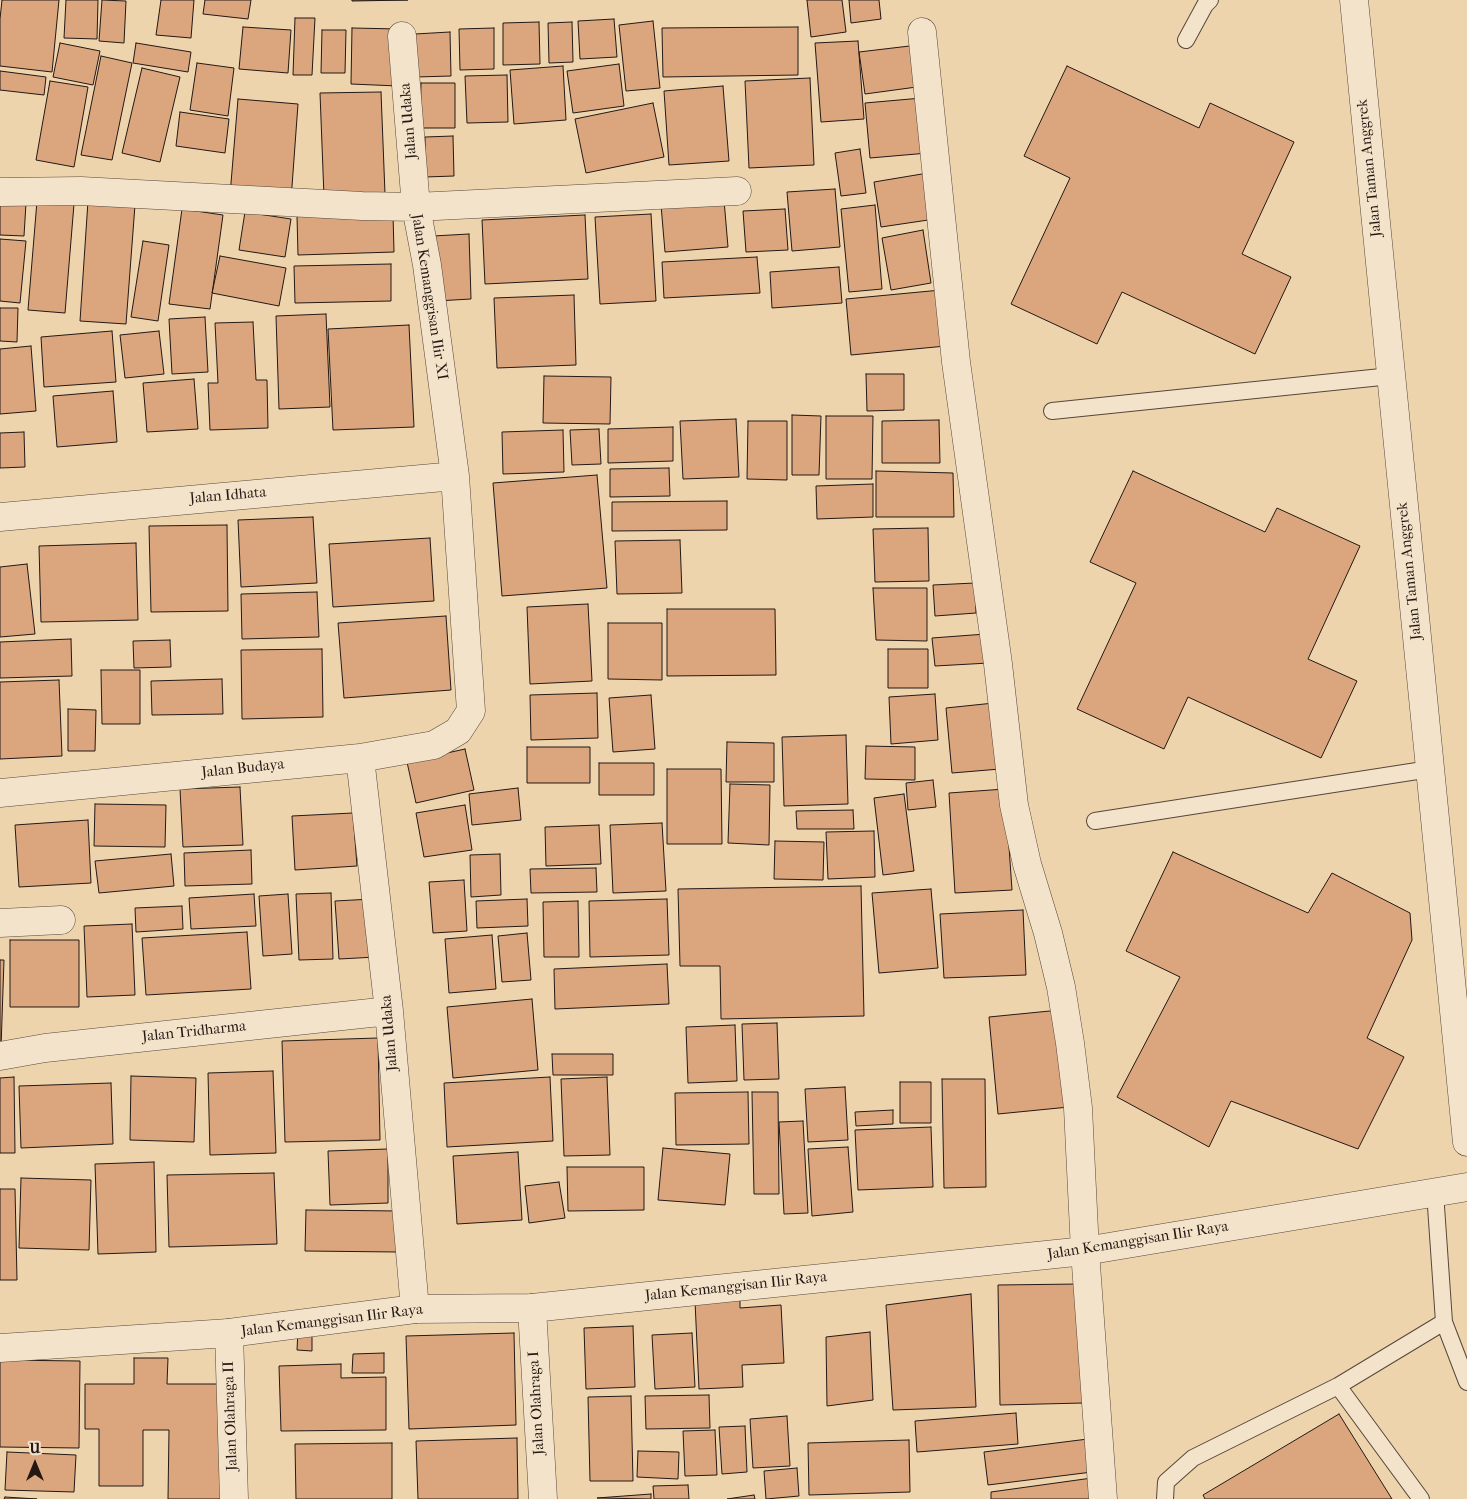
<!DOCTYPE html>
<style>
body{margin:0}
#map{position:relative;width:1467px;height:1499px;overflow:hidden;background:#edd4ad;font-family:"IM FELL French Canon",serif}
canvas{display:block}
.north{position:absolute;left:10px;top:1439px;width:50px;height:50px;-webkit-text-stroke:4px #f3e3ca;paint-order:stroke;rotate:0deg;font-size:14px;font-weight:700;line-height:20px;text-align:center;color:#241814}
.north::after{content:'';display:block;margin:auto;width:18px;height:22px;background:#241814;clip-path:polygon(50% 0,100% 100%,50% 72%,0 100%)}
</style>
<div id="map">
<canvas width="1467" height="1499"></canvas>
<div class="north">U</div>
</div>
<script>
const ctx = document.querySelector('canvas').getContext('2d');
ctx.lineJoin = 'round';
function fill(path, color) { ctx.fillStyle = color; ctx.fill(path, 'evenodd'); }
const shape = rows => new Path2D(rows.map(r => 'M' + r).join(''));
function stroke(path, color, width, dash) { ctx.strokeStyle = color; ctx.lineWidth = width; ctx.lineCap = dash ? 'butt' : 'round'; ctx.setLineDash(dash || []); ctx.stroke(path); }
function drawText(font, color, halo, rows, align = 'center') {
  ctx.font = font + ' "IM FELL French Canon",serif'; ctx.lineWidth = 4; ctx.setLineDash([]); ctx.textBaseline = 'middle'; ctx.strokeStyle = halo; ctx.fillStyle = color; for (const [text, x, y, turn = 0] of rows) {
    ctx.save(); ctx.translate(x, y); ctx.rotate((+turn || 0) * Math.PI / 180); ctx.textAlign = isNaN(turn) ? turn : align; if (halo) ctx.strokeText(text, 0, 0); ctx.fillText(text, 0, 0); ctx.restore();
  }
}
const building = shape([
 [2,0,59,0,52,72,0,66,0,19,2,0],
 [66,0,98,0,97,39,64,38,66,0],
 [102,0,126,1,124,43,99,41,102,0],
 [161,0,194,0,191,38,156,35,161,0],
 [205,0,251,0,248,19,203,14,205,0],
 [352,0,408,0,352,1,352,0],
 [807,0,842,0,846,32,811,37,807,0],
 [849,0,879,0,881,19,851,23,849,0],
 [295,18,315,18,312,75,293,75,295,18],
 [614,19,617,57,580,59,578,21,614,19],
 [653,21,660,88,626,91,619,25,653,21],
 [539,22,540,64,503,65,503,23,539,22],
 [572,22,573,62,549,63,548,23,572,22],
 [243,27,291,30,288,73,239,69,243,27],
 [798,27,798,75,663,77,662,28,798,27],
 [352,28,399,29,398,86,351,84,352,28],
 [494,28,494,69,460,70,459,29,494,28],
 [322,30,346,30,345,73,321,73,322,30],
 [450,32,451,76,416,77,415,34,450,32],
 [858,41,864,119,821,122,815,43,858,41],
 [60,43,100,51,93,85,53,77,60,43],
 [136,43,191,52,188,72,133,63,136,43],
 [918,45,924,86,865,94,859,52,918,45],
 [101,56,132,63,112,160,81,155,101,56],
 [197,63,234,68,228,116,190,110,197,63],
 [619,64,624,106,573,113,567,71,619,64],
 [563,66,566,120,514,124,510,70,563,66],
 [1067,66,1199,128,1210,103,1294,142,1242,254,1291,277,1255,354,1122,292,1097,344,1011,304,1070,178,1024,156,1067,66],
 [142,68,180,77,160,162,122,153,142,68],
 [0,71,46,77,44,95,0,90,0,71],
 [507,75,508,122,467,123,465,76,507,75],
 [810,78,814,165,749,168,745,81,810,78],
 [50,81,88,87,74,167,36,160,50,81],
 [421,83,455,83,455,128,420,128,421,83],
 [723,86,729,161,669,165,664,91,723,86],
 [381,92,385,194,324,197,320,93,381,92],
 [922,98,928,153,870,158,865,103,922,98],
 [238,99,298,104,291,200,230,195,238,99],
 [653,103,664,157,586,173,575,119,653,103],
 [180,112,229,119,225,153,176,146,180,112],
 [453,136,454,176,425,177,425,137,453,136],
 [860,149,866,193,841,196,835,153,860,149],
 [928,173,935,219,881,227,874,182,928,173],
 [835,189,840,247,792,251,787,192,835,189],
 [724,200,728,247,665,252,661,205,724,200],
 [37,201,74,204,65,313,28,310,37,201],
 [88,201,135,205,126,324,80,321,88,201],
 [0,202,26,203,24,236,0,235,0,202],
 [875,205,882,289,849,292,841,209,875,205],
 [182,209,223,215,210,309,169,304,182,209],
 [785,209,788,250,746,252,743,211,785,209],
 [245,212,291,219,285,257,239,250,245,212],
 [393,214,394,252,298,255,297,216,393,214],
 [651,214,656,301,600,304,595,217,651,214],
 [585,215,588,279,485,284,482,220,585,215],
 [923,230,931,283,891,290,882,238,923,230],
 [469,234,471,299,436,301,433,236,469,234],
 [0,239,26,241,20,303,0,301,0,239],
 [143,241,169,245,158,321,131,317,143,241],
 [220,256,286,268,279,306,212,293,220,256],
 [757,257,760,293,664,298,662,262,757,257],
 [391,264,391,301,295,303,294,266,391,264],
 [839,267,842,303,772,308,770,272,839,267],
 [941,290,946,346,851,355,846,299,941,290],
 [574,295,576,365,497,368,494,298,574,295],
 [0,308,18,308,17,342,0,341,0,308],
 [326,314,330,407,279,409,276,316,326,314],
 [205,317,208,372,172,374,169,319,205,317],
 [253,322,256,380,267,380,268,428,210,430,208,383,218,383,215,323,253,322],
 [409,325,414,427,333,430,328,329,409,325],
 [112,331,116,382,44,387,41,337,112,331],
 [159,331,164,374,125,378,120,335,159,331],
 [31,346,36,411,0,414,0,349,31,346],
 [866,374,904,374,904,410,867,411,866,374],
 [544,376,611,377,610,424,543,423,544,376],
 [194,379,198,429,147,432,143,383,194,379],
 [113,391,117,442,57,447,53,396,113,391],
 [792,415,821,416,819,475,792,475,792,415],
 [826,416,873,416,872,479,826,479,826,416],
 [736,419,739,477,683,479,680,421,736,419],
 [939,420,940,463,882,463,882,421,939,420],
 [748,421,787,421,787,480,747,479,748,421],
 [673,427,673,461,608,463,608,429,673,427],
 [599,429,601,464,572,465,570,430,599,429],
 [563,430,564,472,503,474,502,432,563,430],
 [24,432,25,467,0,468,0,433,24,432],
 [669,468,670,496,610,497,610,469,669,468],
 [876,471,953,473,954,517,876,517,876,471],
 [1133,471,1265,532,1277,508,1360,546,1308,659,1357,681,1321,758,1188,697,1164,749,1077,709,1136,583,1090,562,1133,471],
 [597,475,607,588,502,596,493,483,597,475],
 [873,484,873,517,817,519,816,486,873,484],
 [727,501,727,530,612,531,612,502,727,501],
 [313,517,317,583,241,587,238,520,313,517],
 [227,525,228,611,151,612,149,526,227,525],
 [928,528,929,581,875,582,873,529,928,528],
 [430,538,434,601,333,607,329,544,430,538],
 [680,540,682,593,617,594,615,541,680,540],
 [136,543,138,620,41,622,39,546,136,543],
 [27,564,35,634,0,637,0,567,27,564],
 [975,583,976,613,935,616,933,585,975,583],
 [873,588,927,588,927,641,876,640,873,588],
 [317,592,319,637,242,639,241,594,317,592],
 [588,604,592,681,530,684,527,607,588,604],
 [667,609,775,609,776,675,667,676,667,609],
 [446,616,451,690,344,698,338,623,446,616],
 [608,623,662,623,662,680,608,679,608,623],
 [986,634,989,663,935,666,932,638,986,634],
 [71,639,72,676,0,678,0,642,71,639],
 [170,640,171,667,134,668,133,641,170,640],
 [322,649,323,717,242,719,241,650,322,649],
 [888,649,928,649,928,688,888,688,888,649],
 [101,670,140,670,140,724,102,724,101,670],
 [222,679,223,714,152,715,151,681,222,679],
 [59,680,62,756,0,759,0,682,59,680],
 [597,693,598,738,531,740,530,695,597,693],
 [935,694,938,740,891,744,889,697,935,694],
 [651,695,655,749,613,752,609,698,651,695],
 [994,703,1000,769,952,773,946,708,994,703],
 [68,709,96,710,95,751,68,751,68,709],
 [846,735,848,804,784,806,782,737,846,735],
 [727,742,774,743,774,782,726,782,727,742],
 [866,746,915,747,915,780,865,779,866,746],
 [527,747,590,747,590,783,527,783,527,747],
 [465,749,474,790,416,803,407,762,465,749],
 [599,763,654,763,654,795,599,795,599,763],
 [667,769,721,769,722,844,667,844,667,769],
 [933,780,936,807,908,810,906,783,933,780],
 [730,784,770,785,769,845,728,843,730,784],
 [240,787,243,845,183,847,180,789,240,787],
 [518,788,521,820,472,825,469,794,518,788],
 [1005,789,1012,890,955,893,949,793,1005,789],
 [904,794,914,871,883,875,874,798,904,794],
 [95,804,166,805,165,847,94,846,95,804],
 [465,805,472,850,424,857,416,813,465,805],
 [853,810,854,829,797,829,796,811,853,810],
 [353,813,357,866,295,870,292,816,353,813],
 [88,820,91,883,19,887,15,825,88,820],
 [662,823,666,891,613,893,610,825,662,823],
 [599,825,601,864,546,866,545,827,599,825],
 [874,831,875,877,828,879,826,832,874,831],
 [775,841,824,842,823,880,774,879,775,841],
 [251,850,252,884,185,886,184,853,251,850],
 [1173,852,1308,913,1332,873,1410,913,1412,940,1367,1038,1404,1057,1358,1149,1231,1101,1209,1147,1117,1097,1180,977,1126,951,1173,852],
 [171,854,174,886,99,893,95,861,171,854],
 [500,854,501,895,471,897,470,855,500,854],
 [596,868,597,892,531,893,530,869,596,868],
 [464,880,467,931,433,933,429,882,464,880],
 [861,886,864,1016,721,1019,720,966,680,966,678,889,861,886],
 [931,889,938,968,879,973,872,893,931,889],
 [331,893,333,959,299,960,296,894,331,893],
 [254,894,256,926,191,929,189,898,254,894],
 [288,894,292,954,263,956,259,896,288,894],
 [372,899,376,957,339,959,335,901,372,899],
 [527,899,528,926,477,928,476,901,527,899],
 [667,899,669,955,590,957,589,901,667,899],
 [578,901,579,957,544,957,543,902,578,901],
 [182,906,183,929,136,932,135,908,182,906],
 [1023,910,1026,975,944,978,940,914,1023,910],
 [132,924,135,995,87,997,84,926,132,924],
 [247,932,251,989,146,995,142,938,247,932],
 [527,933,531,980,502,982,498,936,527,933],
 [492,935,496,989,449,993,445,939,492,935],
 [10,940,79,940,79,1007,10,1007,10,940],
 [0,960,4,960,1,1048,0,1048,0,960],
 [667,964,669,1004,555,1009,554,969,667,964],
 [532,999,538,1070,453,1078,447,1007,532,999],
 [1060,1010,1069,1107,998,1114,989,1017,1060,1010],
 [777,1023,779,1079,744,1080,742,1024,777,1023],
 [735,1025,737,1081,688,1083,686,1027,735,1025],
 [378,1038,380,1140,285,1142,282,1041,378,1038],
 [552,1054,613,1054,613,1075,553,1075,552,1054],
 [273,1071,276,1153,210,1155,208,1073,273,1071],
 [131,1076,196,1078,194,1142,130,1140,131,1076],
 [14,1077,15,1153,0,1153,0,1078,14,1077],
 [550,1077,553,1141,447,1147,444,1083,550,1077],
 [607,1077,610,1155,564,1156,561,1079,607,1077],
 [942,1079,985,1079,986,1187,944,1188,942,1079],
 [900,1082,931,1082,931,1123,900,1123,900,1082],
 [111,1083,113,1144,21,1148,19,1086,111,1083],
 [845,1087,848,1140,808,1142,805,1089,845,1087],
 [748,1092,749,1144,676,1145,675,1093,748,1092],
 [752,1092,778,1092,779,1194,754,1194,752,1092],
 [893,1110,893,1124,856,1126,855,1112,893,1110],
 [803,1121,808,1213,784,1214,779,1122,803,1121],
 [931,1127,933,1187,858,1190,855,1130,931,1127],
 [848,1147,853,1212,812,1216,808,1149,848,1147],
 [663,1148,730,1154,725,1205,658,1200,663,1148],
 [388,1149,388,1203,330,1205,328,1151,388,1149],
 [518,1152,522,1220,457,1224,453,1156,518,1152],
 [154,1162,156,1252,98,1254,95,1164,154,1162],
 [567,1167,644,1167,644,1210,568,1211,567,1167],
 [274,1173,277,1244,169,1247,167,1175,274,1173],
 [21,1178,91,1180,89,1250,19,1248,21,1178],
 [559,1182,565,1218,529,1223,525,1186,559,1182],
 [0,1189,15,1189,17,1280,0,1280,0,1189],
 [306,1210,399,1211,398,1252,305,1251,306,1210],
 [1080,1284,1083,1403,1000,1405,998,1285,1080,1284],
 [971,1294,976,1407,893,1410,886,1305,971,1294],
 [740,1299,740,1308,781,1305,784,1363,742,1365,743,1387,699,1389,695,1301,740,1299],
 [633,1326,635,1387,586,1389,584,1328,633,1326],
 [312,1328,312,1351,297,1350,298,1330,312,1328],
 [870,1332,873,1400,827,1406,826,1337,870,1332],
 [514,1333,516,1425,409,1429,406,1336,514,1333],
 [692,1333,695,1387,655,1389,652,1335,692,1333],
 [384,1353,384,1373,352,1373,353,1354,384,1353],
 [134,1358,168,1358,167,1384,225,1384,225,1499,168,1499,169,1430,143,1430,143,1486,99,1486,99,1429,85,1429,85,1384,134,1384,134,1358],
 [0,1360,80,1361,79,1448,0,1447,0,1360],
 [341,1364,341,1378,386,1377,386,1430,281,1431,279,1366,341,1364],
 [709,1395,710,1428,646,1429,645,1396,709,1395],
 [631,1396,633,1481,590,1481,588,1397,631,1396],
 [1016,1413,1018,1444,917,1452,915,1421,1016,1413],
 [1339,1414,1392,1499,1205,1499,1203,1495,1339,1414],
 [787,1416,790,1466,753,1468,750,1419,787,1416],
 [745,1426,747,1472,722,1474,719,1427,745,1426],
 [715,1430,717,1475,685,1476,683,1431,715,1430],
 [517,1438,518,1499,418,1499,416,1441,517,1438],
 [1088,1439,1092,1472,988,1485,984,1452,1088,1439],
 [909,1440,910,1492,809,1495,808,1443,909,1440],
 [392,1443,392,1499,296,1499,295,1444,392,1443],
 [638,1451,679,1452,678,1479,637,1477,638,1451],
 [7,1452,76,1455,74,1492,5,1490,7,1452],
 [797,1468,799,1496,766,1499,764,1471,797,1468],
 [1092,1478,1095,1499,991,1499,991,1492,1092,1478],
 [688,1485,689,1499,654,1499,653,1486,688,1485],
 [651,1494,651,1499,597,1498,651,1494],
 [754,1495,755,1499,727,1499,754,1495],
 [5,1497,37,1499,4,1499,5,1497]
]);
const service = shape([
 [1186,40,1205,5,1210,0],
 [1052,411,1391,376],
 [1095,821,1430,769],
 [1435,1192,1444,1322],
 [1338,1386,1421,1499],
 [1165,1499,1166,1482,1193,1458,1338,1386,1444,1322,1467,1382]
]);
const minor = shape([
 [1354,0,1467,1142],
 [922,32,956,362,998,664,1014,805,1027,864,1048,933,1061,987,1070,1043,1078,1108,1085,1251,1103,1499],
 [0,192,81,191,362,206,416,207,737,191],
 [0,517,455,476],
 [360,758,389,1011,415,1309],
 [0,793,360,758,434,745,458,731,471,711,455,476,427,265,416,207,402,36],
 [0,923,61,920],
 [0,1056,45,1048,389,1011],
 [532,1308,543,1499],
 [229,1333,234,1499]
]);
const tertiary = shape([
 [0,1348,229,1333,415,1309,532,1308,1085,1251,1467,1187]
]);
const streetNames = [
 ["Jalan Udaka",409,121,-95],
 ["Jalan Taman Anggrek",1370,168,-96],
 ["Jalan Kemanggisan Ilir XI",429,297,81],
 ["Jalan Idhata",228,496,-5],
 ["Jalan Taman Anggrek",1410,571,-96],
 ["Jalan Budaya",243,769,-6],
 ["Jalan Tridharma",194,1032,-6],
 ["Jalan Udaka",390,1033,-95],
 ["Jalan Kemanggisan Ilir Raya",1138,1241,-9],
 ["Jalan Kemanggisan Ilir Raya",736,1287,-6],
 ["Jalan Kemanggisan Ilir Raya",332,1321,-7],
 ["Jalan Olahraga I",537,1403,-93],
 ["Jalan Olahraga II",231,1416,-92]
];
fill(building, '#dba67e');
stroke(building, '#241814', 1);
stroke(service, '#56473a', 18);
stroke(minor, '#56473a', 29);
stroke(tertiary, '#56473a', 29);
stroke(service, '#f3e3ca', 16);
stroke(minor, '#f3e3ca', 28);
stroke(tertiary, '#f3e3ca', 28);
drawText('15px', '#241814', '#f3e3ca', streetNames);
</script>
